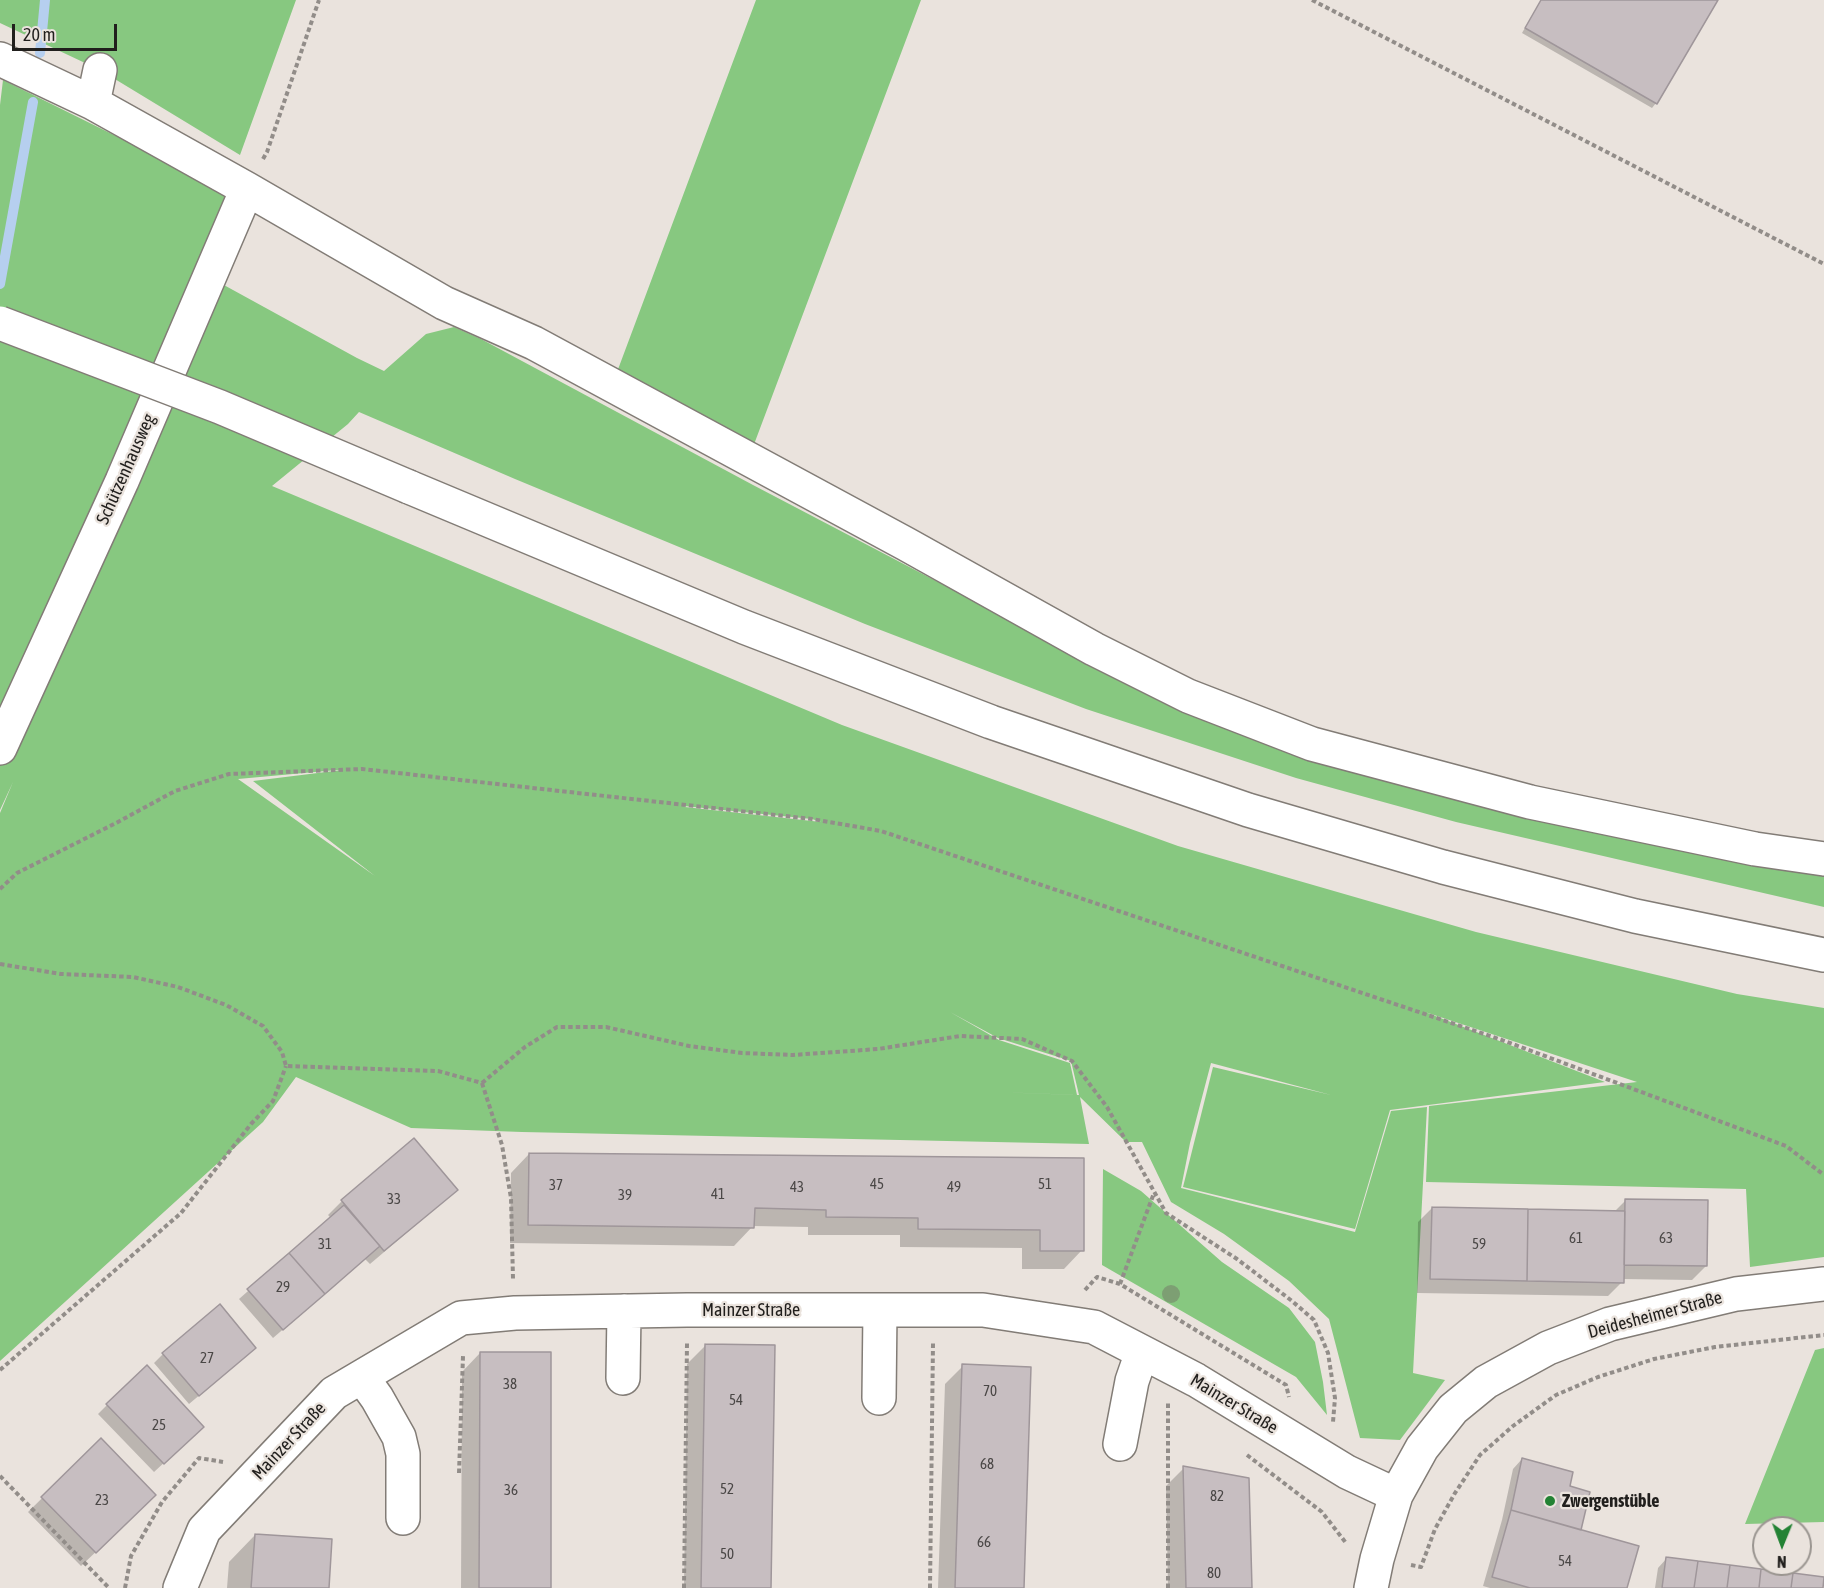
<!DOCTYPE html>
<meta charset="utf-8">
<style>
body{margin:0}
#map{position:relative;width:1824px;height:1588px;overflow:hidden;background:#eae3dd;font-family:"Asap Condensed",sans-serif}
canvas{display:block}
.north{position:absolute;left:1752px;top:1516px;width:60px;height:60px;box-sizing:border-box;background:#eae3dd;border:2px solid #9a9590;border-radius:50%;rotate:181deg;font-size:16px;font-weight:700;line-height:24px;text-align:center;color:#211f1d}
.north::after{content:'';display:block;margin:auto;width:21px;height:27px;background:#238234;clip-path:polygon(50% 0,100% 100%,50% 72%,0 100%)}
.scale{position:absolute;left:12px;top:24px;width:105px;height:27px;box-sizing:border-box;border:3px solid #211f1d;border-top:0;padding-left:8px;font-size:18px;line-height:21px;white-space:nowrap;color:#211f1d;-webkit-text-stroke:4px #eae3dd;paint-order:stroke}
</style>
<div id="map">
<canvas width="1824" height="1588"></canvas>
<div class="north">N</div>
<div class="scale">20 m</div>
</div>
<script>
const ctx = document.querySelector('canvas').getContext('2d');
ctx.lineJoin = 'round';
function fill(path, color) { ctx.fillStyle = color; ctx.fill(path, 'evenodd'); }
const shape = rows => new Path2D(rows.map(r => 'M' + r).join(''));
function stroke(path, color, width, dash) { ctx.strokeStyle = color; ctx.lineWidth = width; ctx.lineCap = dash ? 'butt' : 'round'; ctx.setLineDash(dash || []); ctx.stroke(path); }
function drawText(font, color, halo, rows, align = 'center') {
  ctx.font = font + ' "Asap Condensed",sans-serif'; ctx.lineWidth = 4.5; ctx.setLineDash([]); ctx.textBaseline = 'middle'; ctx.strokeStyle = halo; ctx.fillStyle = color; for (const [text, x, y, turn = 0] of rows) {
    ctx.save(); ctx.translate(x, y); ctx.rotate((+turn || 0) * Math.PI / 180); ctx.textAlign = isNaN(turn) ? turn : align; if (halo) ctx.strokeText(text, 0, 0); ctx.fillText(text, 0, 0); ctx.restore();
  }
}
const green = shape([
 [0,0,296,0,240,155,100,70,0,23],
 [756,0,921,0,753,447,617,372],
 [3,80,229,192,202,273,357,358,384,371,426,334,454,327,481,339,753,485,1186,712,1824,874,1824,907,1456,822,1296,778,1086,709,865,624,515,479,359,412,348,424,272,486,842,725,1178,846,1476,932,1737,994,1824,1008,1824,1257,1750,1267,1746,1189,1426,1182,1429,1106,1637,1082,1425,1012,1605,1082,1390,1110,1355,1229,1183,1187,1213,1067,1331,1095,1211,1063,1190,1143,1181,1188,1355,1232,1391,1111,1427,1107,1413,1373,1445,1380,1400,1440,1360,1438,1329,1319,1289,1281,1224,1234,1171,1202,1142,1142,1126,1142,1080,1097,1089,1144,522,1132,411,1128,296,1077,263,1122,0,1361,0,813,13,782,0,810,0,105],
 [337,770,342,770,253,781,375,876,238,779],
 [684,806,812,819,821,822,685,807],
 [950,1012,998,1038,1071,1061,1079,1095,968,1091,1077,1095,1070,1063,999,1040],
 [1103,1169,1141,1191,1222,1262,1289,1308,1315,1342,1323,1382,1327,1415,1296,1377,1102,1265],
 [1824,1348,1824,1522,1745,1524,1815,1350]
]);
const shadow = shape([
 [1541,0,1716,0,1656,103,1652,108,1522,33],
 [414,1140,456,1190,442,1203,370,1264,365,1259,273,1338,239,1299,331,1218,328,1215,342,1201],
 [529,1154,1083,1159,1082,1250,1064,1269,1022,1269,1022,1248,900,1247,900,1235,808,1235,808,1227,753,1226,734,1246,510,1243,511,1173],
 [1626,1200,1706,1266,1692,1280,1622,1279,1622,1282,1608,1296,1417,1293,1418,1222,1432,1208,1614,1212],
 [706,1345,769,1588,684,1588,687,1364],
 [480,1353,549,1588,461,1588,462,1372],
 [163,1354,245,1357,189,1404,154,1363],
 [963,1366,1023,1588,938,1588,945,1384],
 [107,1405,193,1436,154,1472,98,1414],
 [101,1440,141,1509,81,1566,28,1512],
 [1522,1459,1568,1487,1579,1531,1625,1588,1490,1588,1483,1586,1502,1520,1513,1469],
 [1184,1468,1250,1588,1168,1588,1166,1486],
 [255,1535,328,1588,227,1588,229,1562],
 [1667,1558,1822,1588,1655,1588,1658,1568]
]);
const stream = shape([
 [40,53,45,0],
 [0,284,33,102]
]);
const building = shape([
 [1541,0,1718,0,1657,104,1525,28,1541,0],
 [414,1138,458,1190,384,1251,341,1200,414,1138],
 [529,1153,1084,1158,1084,1251,1040,1251,1040,1230,918,1229,918,1218,826,1217,826,1210,755,1208,754,1228,528,1225,529,1153],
 [1625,1199,1708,1200,1707,1266,1624,1265,1625,1199],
 [344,1205,380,1246,325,1294,289,1253,344,1205],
 [1432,1207,1528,1209,1527,1281,1430,1279,1432,1207],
 [1528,1209,1625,1211,1624,1283,1527,1281,1528,1209],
 [289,1253,325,1294,283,1330,247,1289,289,1253],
 [220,1304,256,1348,199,1396,162,1353,220,1304],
 [705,1344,775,1345,771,1588,701,1588,705,1344],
 [480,1352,551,1352,551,1588,479,1588,480,1352],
 [962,1364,1031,1367,1024,1588,955,1588,962,1364],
 [147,1365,204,1427,164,1464,106,1404,147,1365],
 [101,1438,156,1495,96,1553,41,1497,101,1438],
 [1522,1458,1573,1472,1570,1486,1590,1492,1581,1530,1511,1510,1522,1458],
 [1183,1466,1249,1478,1252,1588,1186,1588,1183,1466],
 [1511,1510,1639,1546,1627,1588,1530,1588,1492,1577,1511,1510],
 [255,1534,332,1539,329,1588,251,1588,255,1534],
 [1666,1557,1698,1561,1694,1588,1662,1588,1666,1557],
 [1698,1561,1730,1565,1727,1588,1694,1588,1698,1561],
 [1730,1565,1761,1569,1759,1588,1727,1588,1730,1565],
 [1761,1569,1793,1573,1791,1588,1759,1588,1761,1569],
 [1793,1573,1824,1577,1823,1588,1791,1588,1793,1573]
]);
const path = shape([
 [1312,0,1824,264],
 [263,159,267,152,319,0],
 [0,889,17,873,116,823,175,791,229,774,362,769,812,819,881,831,1502,1040,1786,1146,1824,1175],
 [0,964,61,974,133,977,178,987,226,1005,263,1026,282,1052,286,1066,438,1071,482,1083],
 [482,1083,525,1047,557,1027,606,1027,689,1046,742,1053,793,1055,878,1049,960,1036,1022,1039,1072,1061,1107,1107,1166,1213,1237,1259,1292,1301,1314,1320,1328,1353,1335,1398,1333,1422],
 [482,1083,502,1145,511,1198,513,1279],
 [1120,1284,1154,1193],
 [1085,1290,1097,1277,1120,1284,1286,1385,1289,1397],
 [0,1370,181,1213,251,1124,273,1101,286,1066],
 [1247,1455,1322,1512,1346,1543],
 [459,1473,463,1356],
 [0,1476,109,1588],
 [1411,1565,1421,1567,1435,1529,1455,1493,1480,1455,1513,1426,1556,1395,1598,1377,1654,1359,1715,1347,1824,1335],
 [125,1588,131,1556,162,1502,199,1458,223,1462],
 [684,1588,687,1343],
 [930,1588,933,1343],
 [1168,1588,1168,1403]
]);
const minor = shape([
 [0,59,93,103,247,189,444,303,534,343,906,544,1094,649,1188,696,1312,744,1530,802,1755,849,1824,859],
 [93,103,100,70],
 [0,748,122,481,247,189],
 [362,1377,377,1398,399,1437,403,1454,403,1518],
 [623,1378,624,1311],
 [879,1398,880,1310],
 [1120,1444,1132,1381,1142,1352],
 [180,1588,204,1530,334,1393,461,1318,515,1313,687,1310,983,1310,1094,1327,1196,1380,1347,1472,1396,1495],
 [1371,1588,1377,1559,1396,1495,1422,1448,1453,1409,1486,1382,1548,1348,1610,1324,1736,1294,1824,1284]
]);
const major = shape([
 [409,487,744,627,991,722,1248,810,1443,867,1635,916,1824,955]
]);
const majorBridge = shape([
 [0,323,220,407,409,487]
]);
const trees = [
 [1171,1294]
];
const markers = [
 [1550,1501,6,"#238234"]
];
const numberNames = [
 ["45",877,1184],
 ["51",1045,1184],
 ["37",556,1185],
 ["43",797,1187],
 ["49",954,1187],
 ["41",718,1194],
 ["39",625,1195],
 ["33",394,1199],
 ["61",1576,1238],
 ["63",1666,1238],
 ["31",325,1244],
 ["59",1479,1244],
 ["29",283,1287],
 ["27",207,1358],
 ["38",510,1384],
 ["70",990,1391],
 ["54",736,1400],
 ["25",159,1425],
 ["68",987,1464],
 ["52",727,1489],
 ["36",511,1490],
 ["82",1217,1496],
 ["23",102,1500],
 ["66",984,1542],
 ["50",727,1554],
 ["54",1565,1561],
 ["80",1214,1573]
];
const streetNames = [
 ["Schützenhausweg",126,469,-66],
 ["Mainzer Straße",751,1310],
 ["Deidesheimer Straße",1655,1315,-15],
 ["Mainzer Straße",1234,1404,31],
 ["Mainzer Straße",289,1441,-47]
];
const poiNames = [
 ["Zwergenstüble",1562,1501]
];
fill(green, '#87c880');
fill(shadow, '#0003');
stroke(stream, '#b6cfef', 10);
fill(building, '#c7bec1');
stroke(building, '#9f969a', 1.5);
stroke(minor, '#827c76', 36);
stroke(major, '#827c76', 36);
stroke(path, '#928d89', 4, [4.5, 3]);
stroke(minor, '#fff', 33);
stroke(major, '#fff', 33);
stroke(majorBridge, '#827c76', 36, []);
stroke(majorBridge, '#fff', 33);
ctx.fillStyle = '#7d9f73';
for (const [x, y] of trees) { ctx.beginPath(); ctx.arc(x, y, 9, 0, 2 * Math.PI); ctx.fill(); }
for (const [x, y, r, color] of markers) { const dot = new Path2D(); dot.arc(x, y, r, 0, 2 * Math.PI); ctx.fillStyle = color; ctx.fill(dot); stroke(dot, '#eae3dd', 2); }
drawText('15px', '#4a4746', null, numberNames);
drawText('18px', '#211f1d', '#eae3dd', streetNames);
drawText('bold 18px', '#211f1d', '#eae3dd', poiNames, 'left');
</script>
